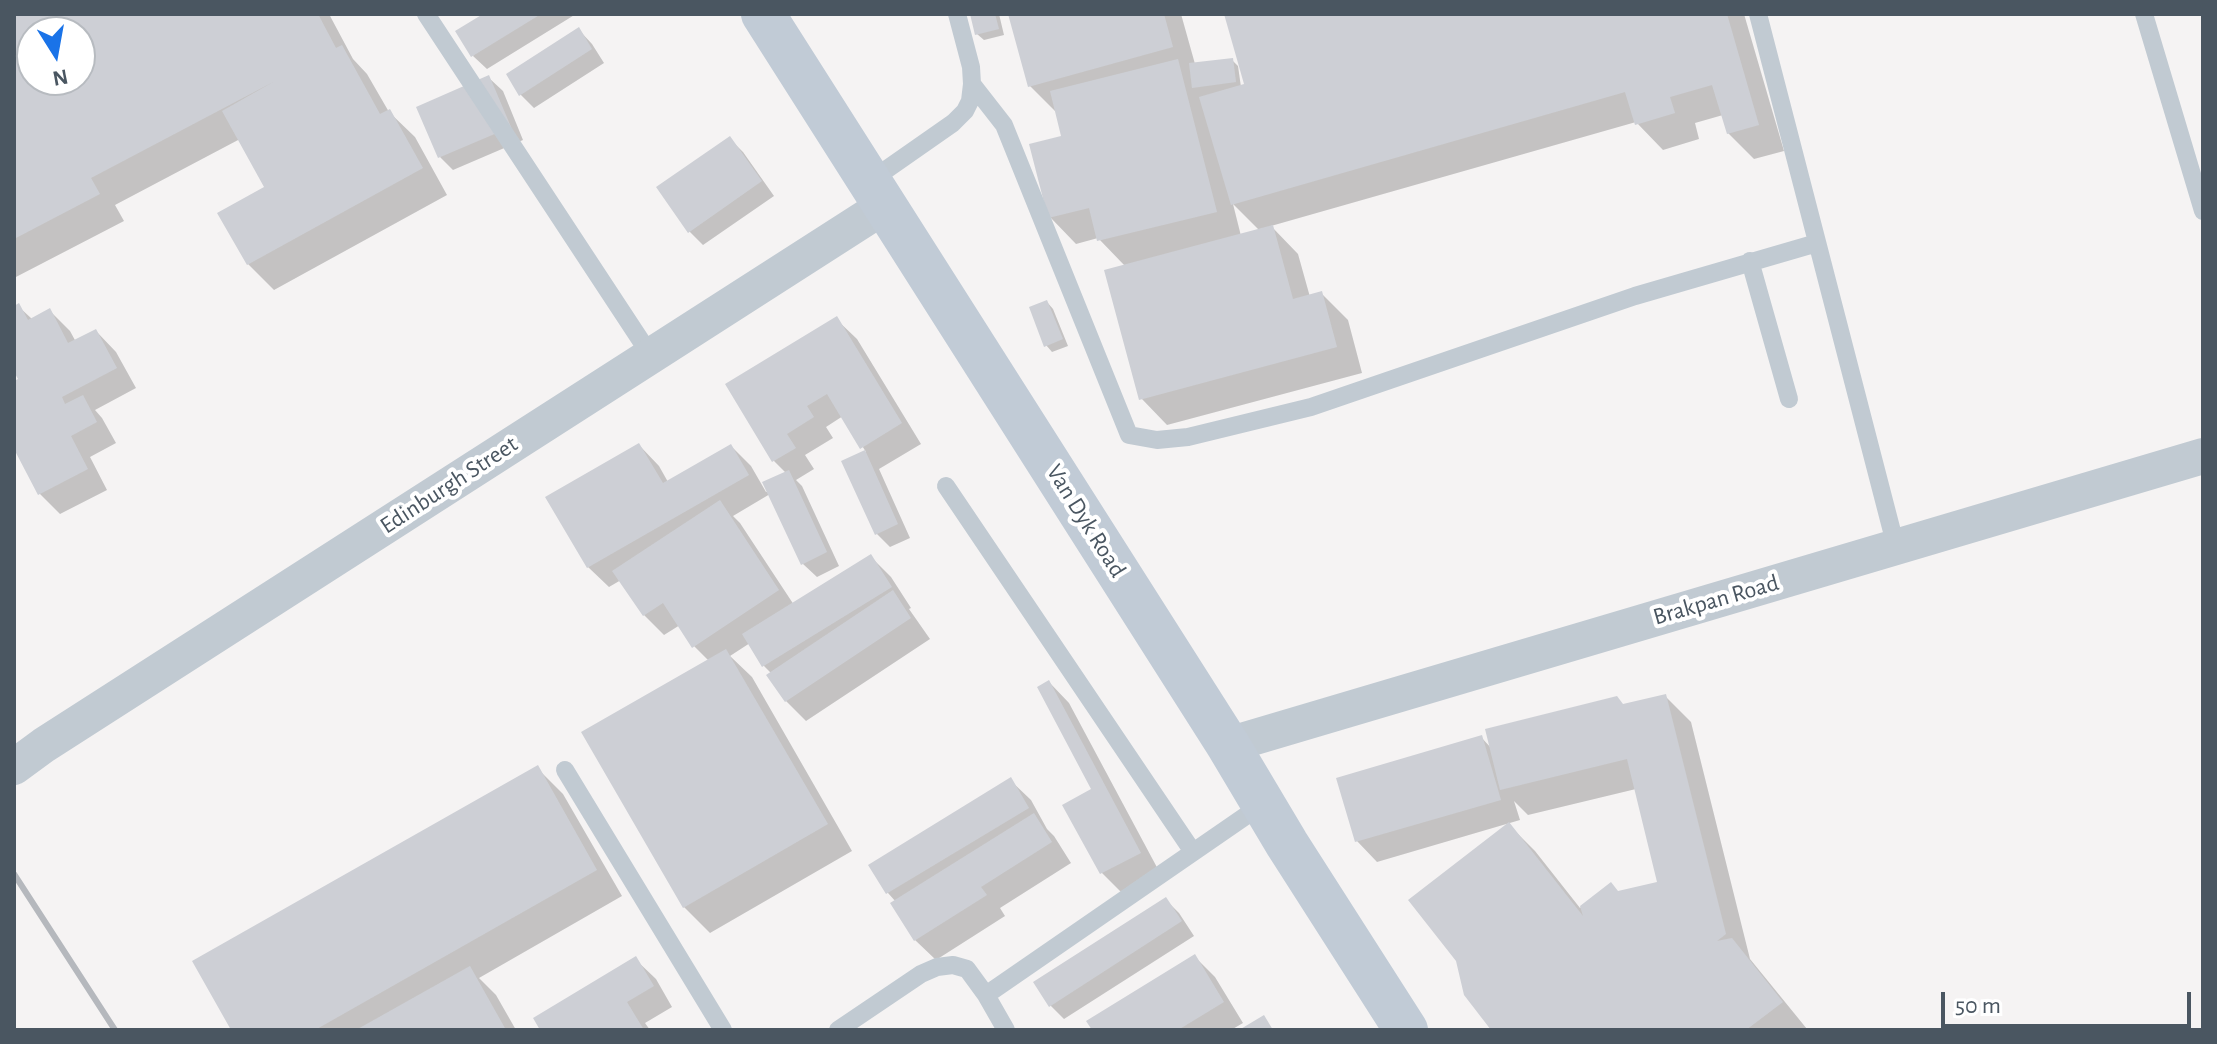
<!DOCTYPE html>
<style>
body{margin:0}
#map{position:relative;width:2217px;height:1044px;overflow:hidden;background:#f5f3f3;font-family:"Alegreya Sans",sans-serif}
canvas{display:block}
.frame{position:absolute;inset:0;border:16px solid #4a5661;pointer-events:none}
.north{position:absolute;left:16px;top:16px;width:80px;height:80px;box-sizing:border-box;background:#fff;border:2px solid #b7bbc0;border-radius:50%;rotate:169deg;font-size:22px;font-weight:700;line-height:32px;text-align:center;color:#4a5661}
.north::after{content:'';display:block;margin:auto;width:28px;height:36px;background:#1a73e8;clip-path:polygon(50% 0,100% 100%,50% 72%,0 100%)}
.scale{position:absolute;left:1941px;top:992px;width:250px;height:36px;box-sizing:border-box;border:4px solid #4a5661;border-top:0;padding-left:10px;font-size:24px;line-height:28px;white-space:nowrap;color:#4a5661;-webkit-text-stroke:6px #fff;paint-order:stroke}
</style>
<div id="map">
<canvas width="2217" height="1044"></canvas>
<div class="frame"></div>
<div class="north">N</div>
<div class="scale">50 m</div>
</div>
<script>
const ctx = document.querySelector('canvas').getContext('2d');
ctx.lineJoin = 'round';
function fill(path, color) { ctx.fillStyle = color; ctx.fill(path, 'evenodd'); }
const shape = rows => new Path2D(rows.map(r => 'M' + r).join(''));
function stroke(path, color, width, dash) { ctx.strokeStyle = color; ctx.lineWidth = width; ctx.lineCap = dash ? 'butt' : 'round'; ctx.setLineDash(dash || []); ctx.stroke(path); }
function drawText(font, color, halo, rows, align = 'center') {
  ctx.font = font + ' "Alegreya Sans",sans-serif'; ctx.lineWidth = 8; ctx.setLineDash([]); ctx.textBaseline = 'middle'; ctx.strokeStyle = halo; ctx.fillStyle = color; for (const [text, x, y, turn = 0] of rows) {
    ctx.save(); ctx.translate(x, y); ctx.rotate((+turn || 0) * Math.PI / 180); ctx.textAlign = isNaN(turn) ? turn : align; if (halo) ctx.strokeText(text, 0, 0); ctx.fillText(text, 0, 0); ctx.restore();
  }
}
const shadow = shape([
 [14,14,329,14,353,59,367,74,389,112,415,137,447,195,274,290,248,264,267,187,240,139,115,205,124,221,14,278],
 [32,32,80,32,80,80,32,80],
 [487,14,576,14,487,69,473,56],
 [972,14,999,14,1004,35,984,40,977,34],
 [1010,14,1181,14,1195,64,1232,60,1238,66,1241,87,1247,86,1227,14,1744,14,1784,151,1754,159,1728,133,1723,115,1695,123,1699,139,1663,150,1636,122,1271,226,1298,254,1310,297,1322,294,1348,320,1362,373,1167,425,1141,398,1125,266,1098,238,1076,244,1050,217,1063,137,1056,112,1030,86],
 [1233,204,1260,231,1241,236],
 [579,30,592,44,604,63,534,108,520,94],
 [489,78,503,91,523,140,453,170,440,157],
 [730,139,743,152,774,196,703,245,689,231],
 [1047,302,1053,309,1068,346,1052,352,1046,345],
 [18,306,32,319,49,310,70,331,76,342,96,331,116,352,136,388,95,410,102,418,116,443,90,457,107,490,60,514,40,494,14,445,14,383,20,380,14,368,14,308],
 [836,319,857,339,921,444,879,469,910,538,890,547,876,533,844,462,866,452,843,416,826,427,833,438,805,455,814,469,796,480,802,486,839,566,817,577,803,564,770,494,733,516,740,523,794,605,871,557,891,577,911,608,909,609,930,639,806,721,786,701,771,673,764,666,750,643,730,656,752,677,852,851,710,933,684,907,709,661,694,646,680,625,664,635,644,615,621,580,609,587,588,567,639,445,659,466,668,482,731,446,751,466,766,492,769,491,786,473,774,461,728,384],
 [1049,682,1069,703,1160,873,1122,893,1102,873,1094,790],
 [1665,696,1691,722,1750,959,1807,1029,1494,1030,1509,825,1535,851,1580,908,1610,884,1619,893,1659,883,1636,789,1528,815,1514,801,1520,820,1377,862,1357,841,1481,737,1492,749,1624,706],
 [537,768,563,794,622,896,479,978,496,995,516,1030,234,1030],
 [1010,780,1031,800,1047,829,1054,836,1071,863,1000,908,1005,916,936,960,915,940,896,902,888,893,871,865],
 [1165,899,1179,913,1194,936,1064,1019,1050,1005],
 [1195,957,1215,977,1243,1023,1231,1030,1094,1030],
 [635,959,656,979,672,1007,645,1023,650,1030,543,1030]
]);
const building = shape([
 [14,14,318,14,336,48,342,45,380,114,390,109,423,168,247,265,217,213,264,187,222,111,275,81,91,178,100,194,14,239],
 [32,32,80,32,80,80,32,80],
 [483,14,541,14,471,57,455,31],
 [970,14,995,14,999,29,975,35],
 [1008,14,1164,14,1173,47,1028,87],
 [1224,14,1727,14,1759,125,1727,134,1712,85,1670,97,1675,113,1635,125,1625,92,1231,205,1199,97,1244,84],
 [579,27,592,49,519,96,506,74],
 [1233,58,1236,82,1192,88,1189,63],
 [1178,59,1217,212,1097,241,1089,208,1048,218,1029,144,1061,136,1050,91],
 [489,75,511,127,438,158,416,107],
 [730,136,762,181,688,233,656,187],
 [1273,225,1293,299,1322,291,1337,347,1139,400,1104,270],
 [1047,300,1063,339,1044,347,1029,307],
 [19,303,28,320,50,308,68,343,96,329,117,368,62,397,65,404,83,395,97,422,71,436,88,469,38,495,14,449,14,381,18,379,14,372,14,306],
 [837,316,902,423,860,449,827,394,807,406,814,417,787,434,796,448,772,462,725,384],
 [639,443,663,483,731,444,749,475,587,568,545,497],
 [865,450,898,524,875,535,841,461],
 [789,470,827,552,801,565,762,482],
 [720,500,779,590,692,648,663,603,643,616,612,571],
 [871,554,892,587,762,667,742,634],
 [893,590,911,618,785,702,766,675],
 [726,649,828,824,683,908,581,732],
 [1049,680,1141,853,1100,874,1062,805,1091,789,1037,687],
 [1666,694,1726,934,1717,941,1732,938,1783,1002,1746,1030,1491,1030,1464,995,1456,961,1408,900,1509,822,1583,916,1580,906,1611,882,1618,891,1657,882,1627,759,1500,790,1485,729,1617,696,1623,704],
 [1482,735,1501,800,1355,842,1336,778],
 [538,765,597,870,315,1030,231,1030,192,961],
 [1011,777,1029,808,886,894,868,865],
 [1034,813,1052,842,981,887,987,895,914,941,890,903],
 [1166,897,1182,921,1049,1007,1033,982],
 [1195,954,1224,1002,1178,1030,1092,1030,1086,1021],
 [636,956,654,986,627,1002,644,1030,540,1030,533,1018],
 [470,966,506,1030,356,1030],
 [1264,1015,1273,1030,1239,1030]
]);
const lane = shape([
 [426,14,651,356],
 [1758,14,1896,547],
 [2144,14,2203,211],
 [972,84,1004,125,1129,435,1157,440,1188,437,1311,407,1635,296,1817,243],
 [870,181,953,123,965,111,970,101,972,84,971,67,957,14],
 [1750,261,1789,399],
 [946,486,1193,852],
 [565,770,723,1030],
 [986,995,1263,804],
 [838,1030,921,974,937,967,953,965,967,969,986,995,1006,1030]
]);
const street = shape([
 [1228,745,2203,456],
 [14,767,44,745,886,205]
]);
const secondary = shape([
 [763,14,1228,745,1287,844,1406,1030]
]);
const rail = shape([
 [14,874,115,1030]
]);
const streetNames = [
 ["Edinburgh Street",449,485,-33],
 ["Van Dyk Road",1086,521,58],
 ["Brakpan Road",1716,600,-16]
];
fill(shadow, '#0003');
fill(building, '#cdcfd5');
stroke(lane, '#c1cad2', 18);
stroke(street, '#c1cad2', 36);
stroke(secondary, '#c1cbd6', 44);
stroke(rail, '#b5b8bd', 6);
drawText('24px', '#4a5661', '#fff', streetNames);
</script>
